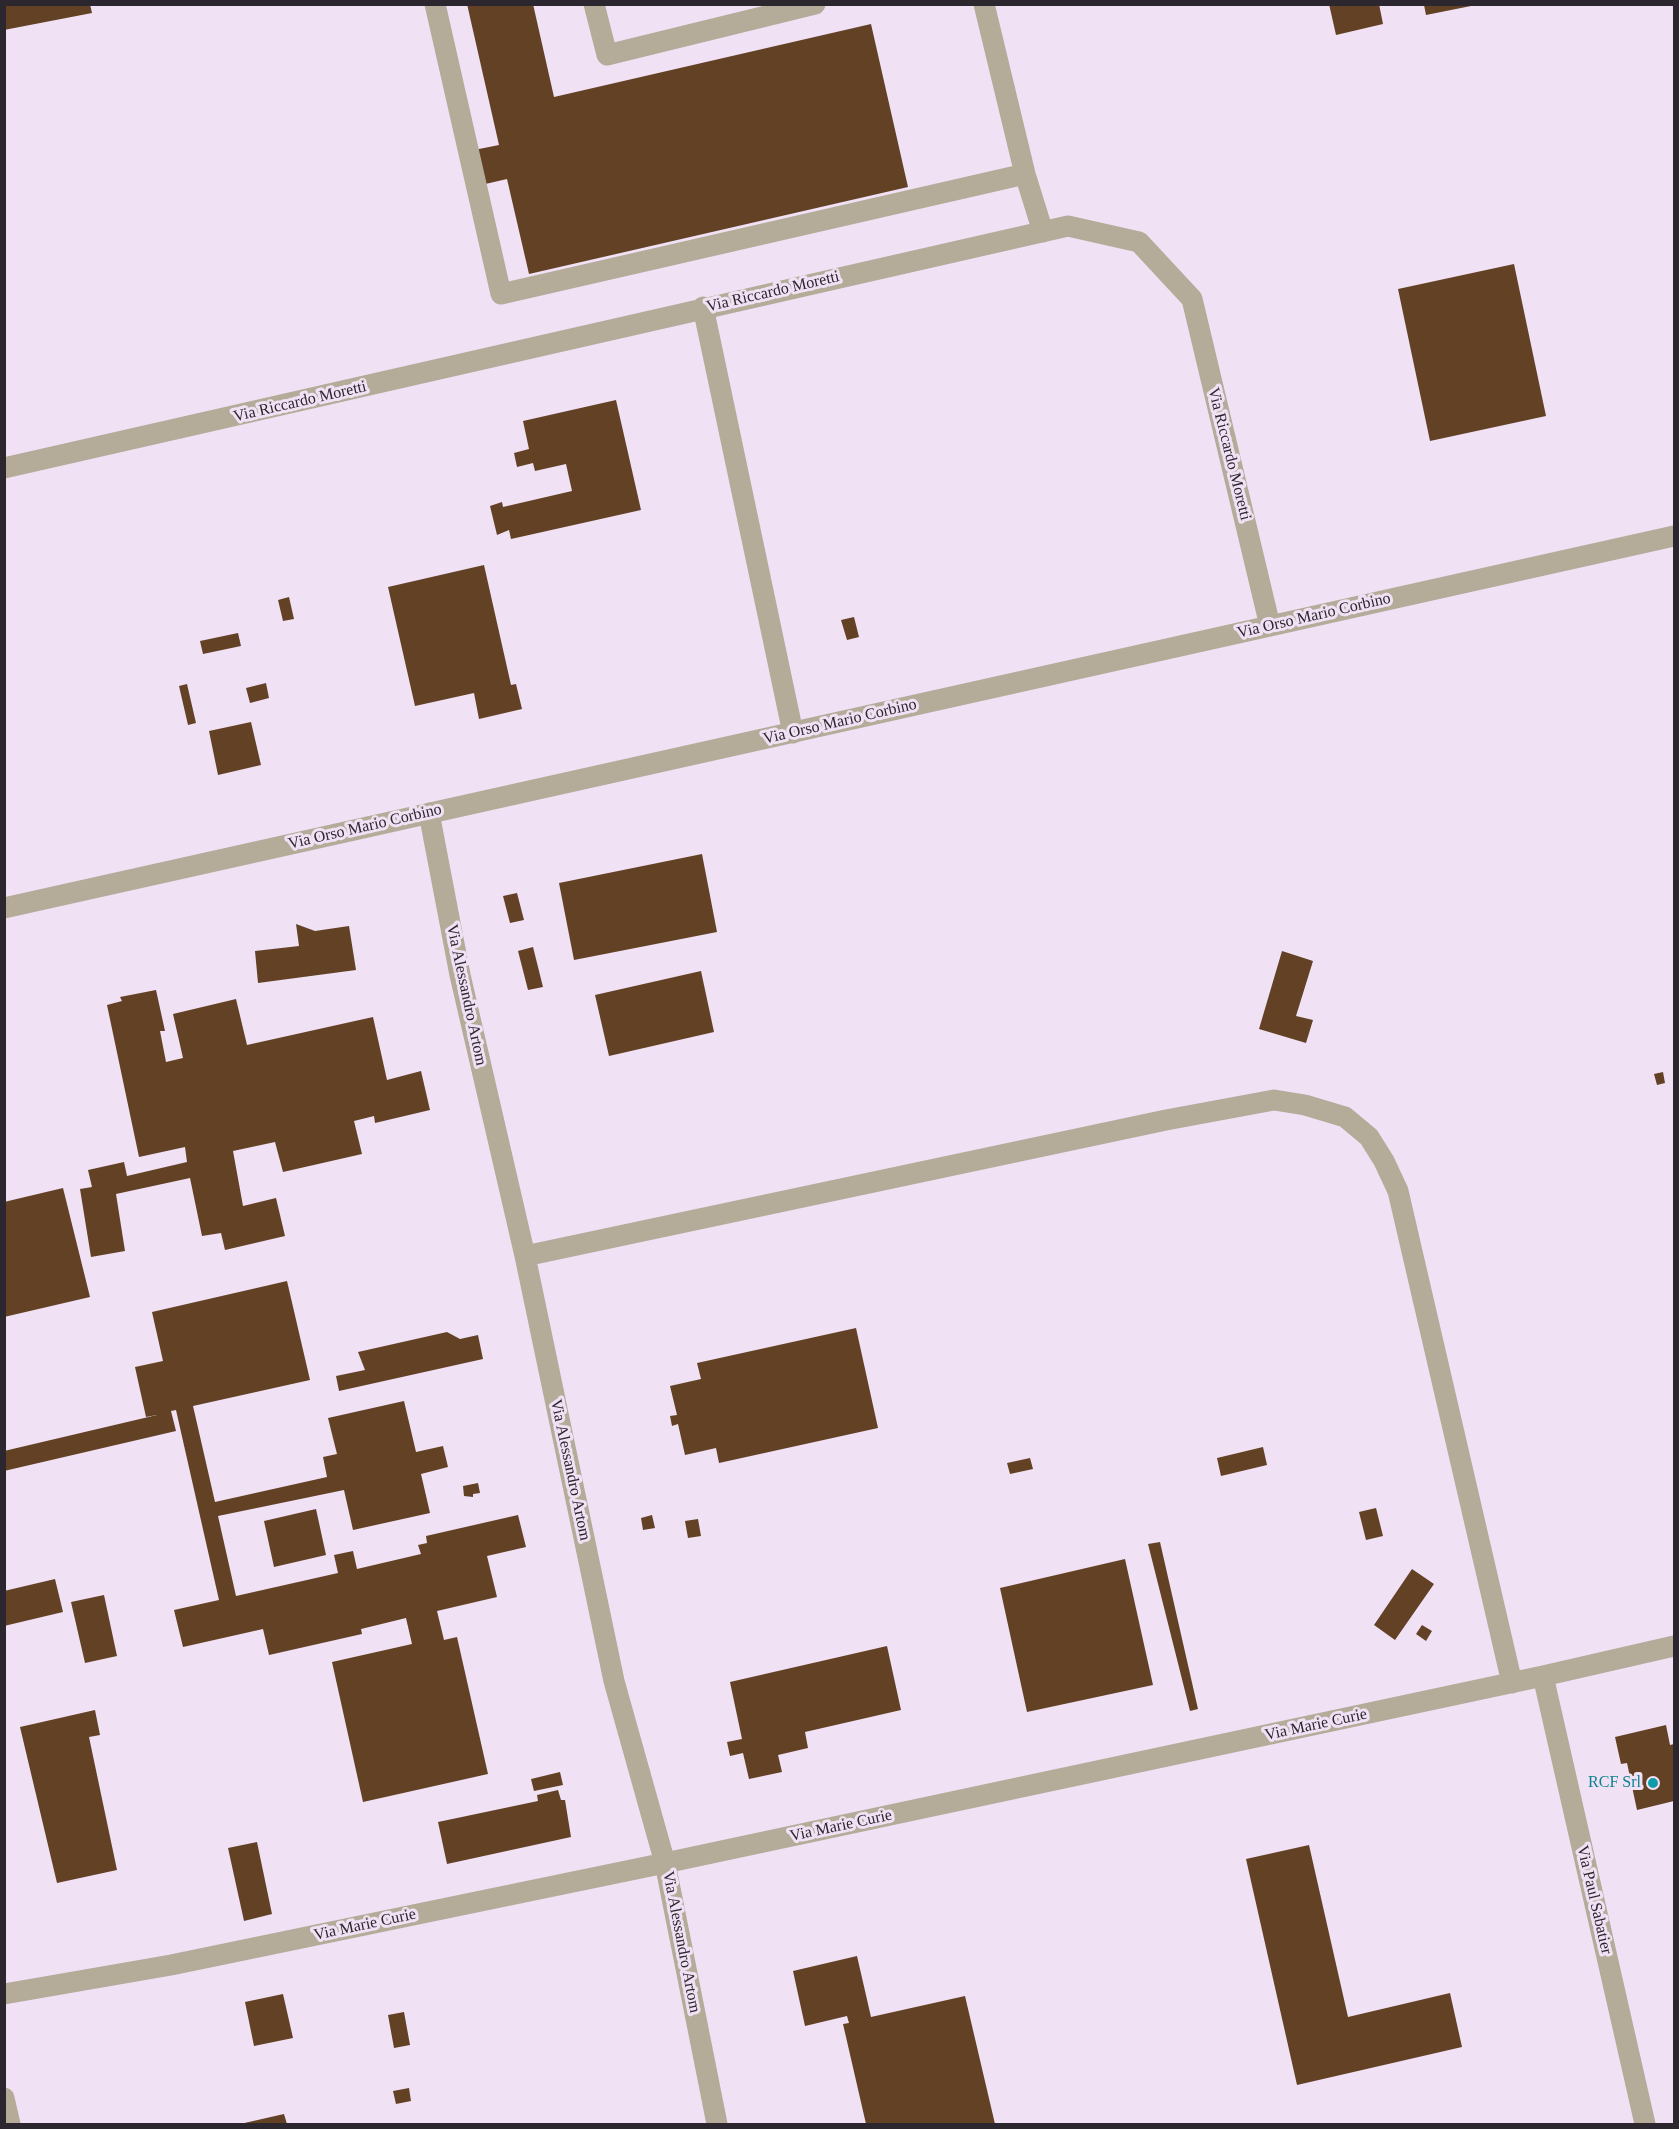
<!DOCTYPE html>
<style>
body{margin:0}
#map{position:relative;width:1679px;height:2129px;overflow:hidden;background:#f1e1f5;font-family:Georgia,serif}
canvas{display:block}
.frame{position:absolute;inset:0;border:6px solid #2c272e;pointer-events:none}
</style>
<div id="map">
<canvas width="1679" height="2129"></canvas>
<div class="frame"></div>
</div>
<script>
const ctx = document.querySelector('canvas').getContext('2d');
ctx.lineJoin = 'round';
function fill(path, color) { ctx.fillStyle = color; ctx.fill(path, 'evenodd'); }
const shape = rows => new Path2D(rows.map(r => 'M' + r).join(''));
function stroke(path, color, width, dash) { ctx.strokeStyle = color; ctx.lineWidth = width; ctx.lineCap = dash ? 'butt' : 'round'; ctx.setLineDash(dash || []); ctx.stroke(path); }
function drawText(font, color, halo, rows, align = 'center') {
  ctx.font = font + ' Georgia,serif'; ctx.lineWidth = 6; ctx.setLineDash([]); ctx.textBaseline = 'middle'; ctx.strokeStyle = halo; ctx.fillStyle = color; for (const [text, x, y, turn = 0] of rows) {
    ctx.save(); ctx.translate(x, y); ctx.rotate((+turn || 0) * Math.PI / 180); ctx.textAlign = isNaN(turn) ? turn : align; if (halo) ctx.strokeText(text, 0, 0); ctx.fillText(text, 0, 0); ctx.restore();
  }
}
const building = shape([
 [4,4,90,4,92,13,4,30],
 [467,4,533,4,554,97,871,24,908,187,529,274,507,179,481,185,474,150,499,145],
 [1329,4,1379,4,1383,24,1336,35],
 [1424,5,1471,5,1471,6,1426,15],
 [1514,264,1546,416,1430,441,1398,289],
 [616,400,641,510,511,539,509,530,497,535,490,506,502,502,503,507,572,491,566,464,535,471,533,463,517,467,514,453,529,449,523,421],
 [484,565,511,685,516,684,522,709,479,719,474,693,415,706,388,587],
 [289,597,294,619,283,621,278,600],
 [854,617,859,637,847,640,841,620],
 [238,633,241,646,203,654,200,641],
 [266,683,269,698,250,703,246,688],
 [187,684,196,723,188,725,179,686],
 [251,722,261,765,218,775,209,731],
 [702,854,717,932,574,960,559,883],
 [517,893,524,920,510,923,503,896],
 [296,924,315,931,349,926,356,970,258,983,255,951,299,946],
 [533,947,543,987,528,990,518,951],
 [1282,951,1313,961,1296,1016,1313,1020,1306,1043,1259,1029],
 [701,971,714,1032,609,1056,595,995],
 [156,990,165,1031,160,1031,166,1062,183,1058,173,1014,236,999,247,1045,373,1017,387,1080,421,1071,430,1110,375,1123,374,1116,354,1121,362,1154,283,1172,275,1142,233,1151,243,1206,276,1198,285,1236,225,1250,221,1233,202,1236,190,1178,116,1194,125,1251,91,1257,80,1189,92,1187,88,1170,124,1162,127,1176,187,1162,185,1147,139,1157,107,1005,122,1001,120,997],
 [1663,1072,1665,1083,1657,1085,1654,1074],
 [63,1188,90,1297,4,1317,4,1202],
 [287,1281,310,1380,193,1406,215,1502,327,1477,323,1457,337,1454,328,1418,404,1401,416,1452,443,1446,448,1467,421,1474,430,1513,353,1530,344,1490,218,1516,236,1596,338,1573,334,1555,353,1551,357,1569,421,1554,418,1545,427,1543,426,1536,518,1515,526,1547,487,1556,497,1597,437,1611,444,1640,457,1637,488,1774,363,1802,332,1662,412,1644,406,1618,361,1629,362,1634,269,1655,263,1629,183,1647,174,1610,219,1600,176,1410,171,1411,176,1431,4,1471,4,1451,157,1415,146,1417,135,1367,163,1361,152,1312],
 [856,1328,878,1428,719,1463,716,1448,685,1455,678,1424,672,1426,670,1416,677,1415,670,1386,701,1379,697,1363],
 [447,1332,460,1339,478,1335,483,1359,339,1391,336,1376,365,1370,358,1352],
 [1263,1447,1267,1465,1221,1476,1217,1458],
 [1030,1458,1033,1469,1010,1474,1007,1463],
 [478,1483,480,1493,473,1494,473,1497,464,1496,463,1486],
 [1376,1508,1383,1536,1366,1540,1359,1512],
 [316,1509,326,1555,274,1567,264,1521],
 [652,1515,655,1528,643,1530,641,1518],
 [698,1519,701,1536,688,1538,685,1521],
 [1160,1542,1198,1709,1190,1711,1148,1544],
 [1125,1559,1153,1685,1027,1712,1000,1588],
 [1412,1569,1434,1584,1395,1640,1374,1625],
 [55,1579,63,1612,4,1626,4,1591],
 [104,1595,117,1656,85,1663,71,1602],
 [1422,1625,1432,1631,1426,1641,1416,1634],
 [887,1646,901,1710,805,1732,808,1748,778,1755,782,1772,749,1779,743,1753,730,1756,727,1742,742,1739,730,1682],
 [95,1710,100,1735,89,1737,117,1870,57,1883,20,1727],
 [1666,1725,1670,1745,1674,1744,1674,1801,1637,1810,1627,1763,1621,1764,1615,1737],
 [560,1772,563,1785,534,1791,531,1779],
 [558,1790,561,1800,565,1800,571,1837,447,1864,438,1822,538,1801,537,1795],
 [257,1842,272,1914,244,1921,228,1848],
 [1309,1845,1348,2017,1450,1993,1462,2047,1297,2085,1246,1859],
 [857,1956,871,2017,965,1996,995,2124,866,2124,843,2024,849,2023,847,2016,805,2026,793,1971],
 [283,1994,293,2038,254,2046,245,2002],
 [404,2012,410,2045,394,2048,388,2015],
 [409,2088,411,2101,396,2104,393,2091],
 [284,2114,287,2124,240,2124]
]);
const minor = shape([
 [435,4,501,294,1025,174],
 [594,4,607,55,815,4],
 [984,4,1025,174,1043,232],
 [703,307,793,733],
 [4,468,1068,226,1139,242,1192,299,1270,626],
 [429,813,460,975,525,1256,614,1681,665,1863,717,2124],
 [4,908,1674,536],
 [525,1256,1166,1120,1274,1100,1305,1105,1345,1117,1369,1137,1384,1161,1398,1191,1512,1683],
 [1543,1676,1645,2124],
 [4,1994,171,1965,665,1863,1543,1676,1674,1646],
 [4,2098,10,2124]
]);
const markers = [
 [1653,1783,6,"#0f9aa8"]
];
const streetNames = [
 ["Via Riccardo Moretti",773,292,-13],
 ["Via Riccardo Moretti",300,402,-13],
 ["Via Riccardo Moretti",1229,454,76],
 ["Via Orso Mario Corbino",1314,616,-13],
 ["Via Orso Mario Corbino",840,722,-13],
 ["Via Orso Mario Corbino",365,827,-13],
 ["Via Alessandro Artom",466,995,78],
 ["Via Alessandro Artom",570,1470,78],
 ["Via Marie Curie",1316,1725,-12],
 ["Via Marie Curie",841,1826,-12],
 ["Via Paul Sabatier",1594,1900,77],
 ["Via Marie Curie",365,1925,-12],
 ["Via Alessandro Artom",681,1942,79]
];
const cultureNames = [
 ["RCF Srl",1641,1783]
];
fill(building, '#624125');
stroke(minor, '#b4ab99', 21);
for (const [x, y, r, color] of markers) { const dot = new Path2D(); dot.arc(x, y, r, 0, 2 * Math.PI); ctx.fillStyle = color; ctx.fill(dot); stroke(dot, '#f1e1f5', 2); }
drawText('16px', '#2c272e', '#f1e1f5', streetNames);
drawText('16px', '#0d838f', '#f1e1f5', cultureNames, 'right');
</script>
